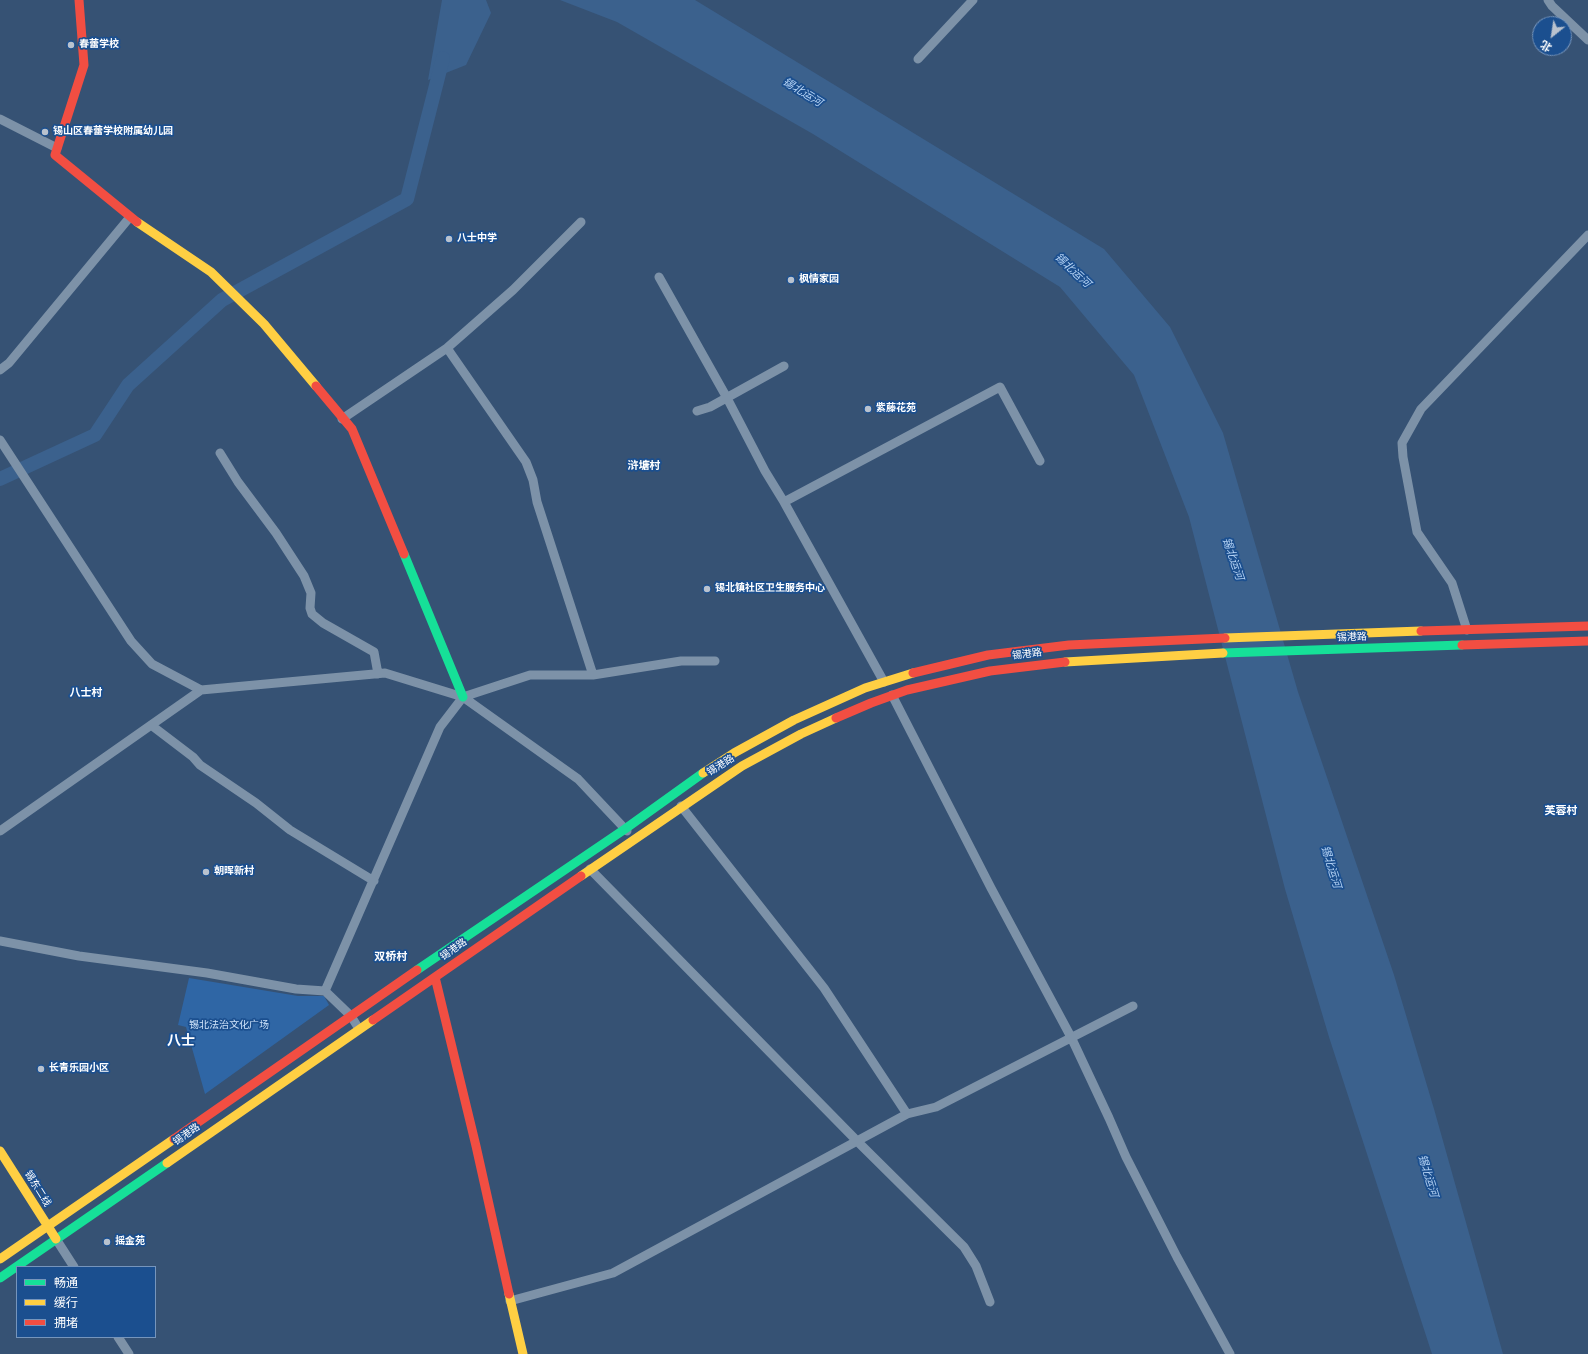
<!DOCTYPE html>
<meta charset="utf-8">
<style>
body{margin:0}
#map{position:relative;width:1588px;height:1354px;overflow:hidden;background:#365274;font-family:"Source Sans 3","Noto Sans SC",sans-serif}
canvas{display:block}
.legend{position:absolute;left:16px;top:1266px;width:140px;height:72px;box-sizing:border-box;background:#1b4f8f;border:1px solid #7695bc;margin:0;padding:5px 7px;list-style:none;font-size:12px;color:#fff}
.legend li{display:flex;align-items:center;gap:8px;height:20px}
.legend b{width:20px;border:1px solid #7695bc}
.north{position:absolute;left:1532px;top:16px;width:40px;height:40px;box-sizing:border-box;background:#1b4f8f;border:1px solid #7695bc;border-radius:50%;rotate:210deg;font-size:11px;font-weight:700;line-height:16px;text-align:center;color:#fff}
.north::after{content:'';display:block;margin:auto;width:14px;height:18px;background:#b9c2ce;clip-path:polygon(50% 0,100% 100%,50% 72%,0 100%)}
</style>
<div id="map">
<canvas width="1588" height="1354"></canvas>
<ul class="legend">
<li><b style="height:5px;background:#16e098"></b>畅通</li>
<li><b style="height:5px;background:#ffcf43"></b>缓行</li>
<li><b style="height:5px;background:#f24e42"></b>拥堵</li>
</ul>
<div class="north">北</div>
</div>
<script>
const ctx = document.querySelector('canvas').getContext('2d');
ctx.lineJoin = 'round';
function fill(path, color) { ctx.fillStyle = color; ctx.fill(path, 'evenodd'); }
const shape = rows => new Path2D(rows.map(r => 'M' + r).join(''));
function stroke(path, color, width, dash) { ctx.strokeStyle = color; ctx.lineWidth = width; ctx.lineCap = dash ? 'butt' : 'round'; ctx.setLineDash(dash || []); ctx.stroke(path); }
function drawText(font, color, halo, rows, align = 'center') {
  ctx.font = font + ' "Source Sans 3","Noto Sans SC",sans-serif'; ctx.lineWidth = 3.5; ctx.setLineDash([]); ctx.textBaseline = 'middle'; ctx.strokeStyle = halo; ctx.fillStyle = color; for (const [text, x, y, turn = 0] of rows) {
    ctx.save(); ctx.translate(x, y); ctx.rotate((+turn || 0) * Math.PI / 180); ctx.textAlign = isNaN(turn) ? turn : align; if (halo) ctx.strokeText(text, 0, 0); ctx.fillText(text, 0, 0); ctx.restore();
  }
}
const green = shape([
 [189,978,298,996,324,996,329,1005,205,1094,186,1027,178,1025]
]);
const water = shape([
 [442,0,486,0,491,13,466,65,428,80],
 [560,0,695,0,1104,249,1170,327,1223,433,1298,692,1394,975,1434,1109,1503,1354,1432,1354,1329,1037,1285,889,1189,517,1134,375,1060,287,813,134,617,22]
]);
const river = shape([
 [0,479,95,435,128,385,222,300,407,199,443,58]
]);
const street = shape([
 [1548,0,1552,6,1588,40],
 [918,59,973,0],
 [0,119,57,148],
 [659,277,727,398,765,471,784,502,884,682],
 [447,348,526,462,533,480,537,502,593,675],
 [0,370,9,363,130,217],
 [697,411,710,407,784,366],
 [342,419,447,348,513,290,581,222],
 [0,440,131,641,152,664,201,690],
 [220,453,238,482,276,533,304,576,311,593,310,608,312,614,323,623,374,652,378,674],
 [784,502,1000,387,1040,461],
 [1467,630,1452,583,1417,532,1403,457,1402,443,1421,409,1588,235],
 [892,695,991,888,1071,1037,1109,1118,1126,1157,1177,1257,1230,1354],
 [151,725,193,757,200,765,256,803,290,830,374,881],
 [681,806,824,988,907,1114],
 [0,831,201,690,385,673,463,697,578,779,627,831],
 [590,869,858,1142,964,1247,976,1266,990,1302],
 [0,941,79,956,207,973,296,989,325,991],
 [359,1029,351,1016,325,991,440,727,463,697,530,675,593,675,681,661,715,661],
 [56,1239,74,1267],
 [510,1301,613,1273,907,1114,936,1107,1133,1006],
 [118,1337,129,1354]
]);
const fast = shape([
 [404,554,463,697],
 [1223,653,1462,645],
 [417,970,625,829,703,773],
 [0,1278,167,1163]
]);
const slow = shape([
 [137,222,211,272,264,324,316,386],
 [1225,638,1421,631],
 [1065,662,1223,653],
 [703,773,734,753,794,720,865,688,913,673],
 [581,876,742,766,801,734,836,718],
 [0,1151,56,1239],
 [167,1163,373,1020],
 [0,1259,174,1139],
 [509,1294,523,1354]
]);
const jam = shape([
 [79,0,84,65,55,155,137,222],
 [316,386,352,429,404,554],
 [1421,631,1588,626],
 [1462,645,1588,641],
 [913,673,988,655,1069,645,1225,638],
 [836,718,871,703,907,690,990,671,1065,662],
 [435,977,476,1146,509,1294],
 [373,1020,581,876],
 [174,1139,417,970]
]);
const markers = [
 [71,45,4,"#b9c2ce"],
 [45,132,4,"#b9c2ce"],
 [449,239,4,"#b9c2ce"],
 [791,280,4,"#b9c2ce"],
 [868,409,4,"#b9c2ce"],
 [707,589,4,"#b9c2ce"],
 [206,872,4,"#b9c2ce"],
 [41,1069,4,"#b9c2ce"],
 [107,1242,4,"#b9c2ce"]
];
const poiNames = [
 ["春蕾学校",79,45],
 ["锡山区春蕾学校附属幼儿园",53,132],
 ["八士中学",457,239],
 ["枫情家园",799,280],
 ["紫藤花苑",876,409],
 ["锡北镇社区卫生服务中心",715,589],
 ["朝晖新村",214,872],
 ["长青乐园小区",49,1069],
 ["摇金苑",115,1242]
];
const streetNames = [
 ["锡港路",1352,638,-2],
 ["锡港路",1027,655,-7],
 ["锡港路",721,766,-32],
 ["锡港路",454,950,-35],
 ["锡港路",187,1135,-35],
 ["锡东二线",37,1189,58]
];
const parkNames = [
 ["锡北法治文化广场",229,1026]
];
const waterNames = [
 ["锡北运河",802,93,32],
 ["锡北运河",1072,271,43],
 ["锡北运河",1232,559,71],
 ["锡北运河",1330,867,73],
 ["锡北运河",1427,1176,73]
];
const neighbourhoodNames = [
 ["浒塘村",644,467],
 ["八士村",86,694],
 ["芙蓉村",1561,812],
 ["双桥村",391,958]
];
const districtNames = [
 ["八士",181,1042]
];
fill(green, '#2f66a5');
fill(water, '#3b618d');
stroke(river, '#3b618d', 14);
stroke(street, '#7d92a8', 9);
stroke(fast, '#16e098', 9);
stroke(slow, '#ffcf43', 9);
stroke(jam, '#f24e42', 9);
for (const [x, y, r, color] of markers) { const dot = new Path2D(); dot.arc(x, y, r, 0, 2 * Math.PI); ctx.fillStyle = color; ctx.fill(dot); stroke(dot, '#1b4f8f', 1.5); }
drawText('bold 10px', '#fff', '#1b4f8f', poiNames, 'left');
drawText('10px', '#fff', '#1b4f8f', streetNames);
drawText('10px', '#cfe3fa', '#1b4f8f', parkNames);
drawText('italic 11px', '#b5d3f5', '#1b4f8f', waterNames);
drawText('bold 11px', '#fff', '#1b4f8f', neighbourhoodNames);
drawText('bold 14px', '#fff', '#1b4f8f', districtNames);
</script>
